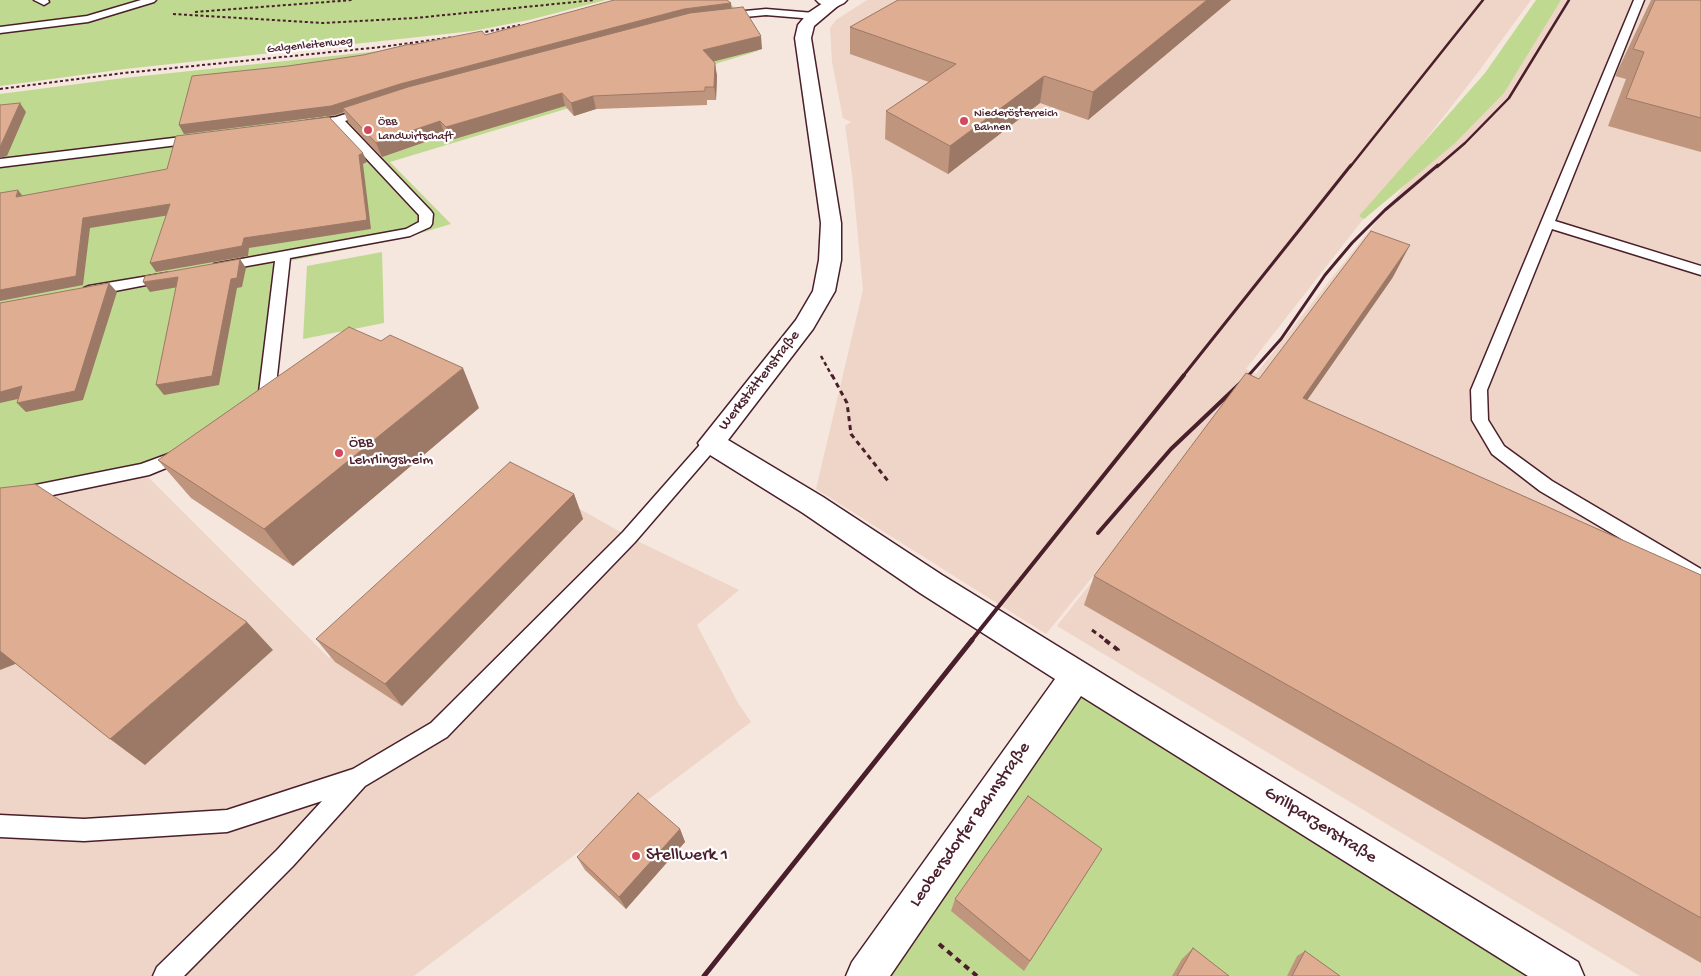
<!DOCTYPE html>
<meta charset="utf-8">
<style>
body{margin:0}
canvas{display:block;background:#f5e6de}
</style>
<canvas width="1701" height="976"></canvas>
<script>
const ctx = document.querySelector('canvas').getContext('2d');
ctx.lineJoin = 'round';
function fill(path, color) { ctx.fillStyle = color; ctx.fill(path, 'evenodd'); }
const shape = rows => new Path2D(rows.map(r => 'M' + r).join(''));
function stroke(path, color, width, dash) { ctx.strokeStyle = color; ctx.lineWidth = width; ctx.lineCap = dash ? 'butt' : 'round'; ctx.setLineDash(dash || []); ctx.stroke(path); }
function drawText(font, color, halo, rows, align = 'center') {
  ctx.font = font + ' "Gochi Hand",sans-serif'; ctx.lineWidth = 4.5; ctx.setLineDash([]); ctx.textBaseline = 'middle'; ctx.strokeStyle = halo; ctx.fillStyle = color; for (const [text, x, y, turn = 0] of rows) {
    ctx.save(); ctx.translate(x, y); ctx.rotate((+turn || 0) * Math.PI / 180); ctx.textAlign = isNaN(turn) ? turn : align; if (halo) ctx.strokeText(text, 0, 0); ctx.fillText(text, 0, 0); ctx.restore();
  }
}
const built = shape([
 [867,0,1531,0,1476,75,1246,369,1256,374,1551,0,1701,0,1701,976,1640,976,1057,626,1215,426,1046,634,816,489,863,290,852,174,845,126,851,122,843,118,832,62,830,28,836,20],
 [145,474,329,658,526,478,629,537,739,590,697,625,738,703,751,722,414,976,0,976,0,503]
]);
const green = shape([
 [0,0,606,0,529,20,473,31,125,69,0,86],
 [725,0,746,17,759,38,758,51,390,162,451,224,404,238,289,261,275,397,189,458,0,503,0,94,124,78,380,51],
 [1536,0,1561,0,1504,93,1454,144,1364,219,1359,216,1485,73],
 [382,252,384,323,303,339,307,266],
 [1077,675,1564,976,866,976]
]);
const pathFar3 = shape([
 [195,12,353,0],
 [173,14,323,23,415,18,595,0],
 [480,33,520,25],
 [0,89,124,73,381,47,454,37]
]);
const pathFar2 = shape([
 [821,356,832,376]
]);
const pathFar1 = shape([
 [832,375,847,403,851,434,888,481],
 [1092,630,1107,641]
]);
const path = shape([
 [1105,640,1118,650,1118,654],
 [939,944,977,976]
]);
const lane = shape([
 [34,0,48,0,49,2,44,5,34,0],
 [141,0,156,0,154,2,88,22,0,33,0,27,87,16,141,0],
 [1634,0,1644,0,1555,221,1701,266,1701,275,1552,229,1487,390,1488,420,1504,446,1552,481,1701,569,1701,586,1540,491,1492,454,1472,420,1471,390,1634,0],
 [766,9,814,13,819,16,814,19,766,15,724,19,719,16,724,13,766,9],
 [368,107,374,110,372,112,345,121,431,211,433,214,432,224,430,227,410,236,290,258,275,394,264,406,258,408,252,406,250,402,259,392,275,261,219,271,214,270,212,267,214,264,406,229,419,222,419,215,334,124,310,127,304,123,306,121,336,117,368,107],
 [198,135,202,136,204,139,202,142,0,167,0,159,198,135],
 [167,273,172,274,174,277,172,280,89,296,84,294,82,291,84,288,89,286,167,273],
 [711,437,717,439,719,443,717,447,635,542,447,737,365,786,293,866,184,976,153,976,157,967,277,850,322,801,227,832,84,841,0,837,0,815,84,819,227,810,353,769,431,723,623,532,705,439,711,437],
 [182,449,188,451,190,455,188,459,149,475,0,506,0,492,141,464,182,449]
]);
const street = shape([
 [835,0,840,4,814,26,811,38,841,223,841,260,835,291,813,329,728,440,823,497,942,575,1137,695,1578,962,1584,976,1528,976,1081,696,890,976,846,976,852,962,1055,679,920,593,803,513,702,450,698,443,796,320,813,291,819,260,821,223,795,38,798,25,808,13,826,1,835,0]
]);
const secondary = shape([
 [816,0,847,0,844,3,832,9,819,3,816,0]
]);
const railFar3 = shape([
 [1350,167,1483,0],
 [1437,167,1465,143,1509,98,1569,0]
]);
const railFar2 = shape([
 [1183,376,1351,165],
 [1248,376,1281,339,1325,275,1352,243,1385,210,1438,165]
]);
const railFar1 = shape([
 [1098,533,1171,449,1249,375],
 [971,641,1184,375]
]);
const rail = shape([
 [704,976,972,640]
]);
const wall = shape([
 [898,0,1231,0,1088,120,1040,103,948,174,885,139,886,111,929,82,850,54,850,27],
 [1651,0,1701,0,1701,152,1608,126,1626,79,1615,76],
 [731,3,731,8,762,49,714,61,717,76,716,100,707,100,707,105,596,109,574,116,565,106,451,140,445,135,382,157,348,122,344,112,335,115,184,134,179,125,288,66,363,55,411,45,485,35],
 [1393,277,1307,400,1701,575,1701,963,1084,605,1094,576],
 [479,408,293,566,191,498,158,460],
 [574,494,583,519,402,706,335,662,316,639],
 [680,829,685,842,626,909,585,870,577,857],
 [1094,861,1024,971,951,911,955,899],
 [1193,948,1229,976,1172,976,1182,959],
 [1305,951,1340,976,1287,976,1297,956]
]);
const shadedWall = shape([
 [1207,0,1231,0,1088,120,1093,92],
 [731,3,732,11,343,108,344,112,335,115,184,134,179,125,400,84,684,9],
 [761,36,762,49,704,64,703,50],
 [715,63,717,76,716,100,714,87],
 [1044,76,1040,103,948,174,950,146],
 [562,93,565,106,451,140,446,127],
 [593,96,596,109,574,116,571,103],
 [20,103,26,112,7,156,0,158,0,147],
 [440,121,445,135,382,157,376,143],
 [363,153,367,162,363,164,371,229,249,248,248,256,156,272,150,263,244,238,359,155],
 [18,190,25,199,16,197],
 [170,204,176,214,90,228,83,285,0,301,0,290,83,218],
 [1410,245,1393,277,1287,429,1303,398],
 [240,259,246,268,242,287,237,288,219,385,164,395,156,385,231,279],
 [178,277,184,286,150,292,143,282],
 [109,283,117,292,83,400,26,412,17,403],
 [463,368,479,408,293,566,264,529],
 [22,386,31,396,0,403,0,392],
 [574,494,583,519,402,706,385,684],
 [247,622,273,650,145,765,110,739],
 [0,650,18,663,0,670],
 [680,829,685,842,626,909,619,897]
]);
const building = shape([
 [614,0,727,0,731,3,684,9,400,84,331,106,179,125,192,76,288,66,363,55,410,44,411,45,482,31,485,35,614,0],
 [898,0,1207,0,1093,92,1044,76,950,146,886,111,956,64,850,27,898,0],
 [1655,0,1701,0,1701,118,1626,98,1644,52,1633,49,1655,0],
 [743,7,761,36,703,50,715,63,714,87,705,87,705,91,593,96,571,103,562,93,446,127,440,121,376,143,343,108,408,87,690,13,743,7],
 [20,103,0,147,0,105,20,103],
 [329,117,363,153,359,155,367,220,244,238,242,246,150,263,170,204,83,218,76,276,0,290,0,193,18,190,16,197,167,169,176,136,329,117],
 [1371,231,1410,245,1303,398,1701,575,1701,918,1094,576,1246,373,1259,379,1371,231],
 [240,259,237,278,231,279,212,376,156,385,178,277,143,282,145,276,240,259],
 [109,283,75,391,17,403,22,386,0,392,0,303,109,283],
 [349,327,381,341,390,335,463,368,264,529,158,460,349,327],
 [510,462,574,494,385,684,316,639,510,462],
 [35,484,247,622,110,739,0,651,0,488,35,484],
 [638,793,680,829,619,897,577,857,638,793],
 [1028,796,1102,849,1030,961,955,899,1028,796],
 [1193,948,1229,976,1177,976,1193,948],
 [1305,951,1340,976,1292,976,1305,951]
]);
const markers = [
 [964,121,5,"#d1495b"],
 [368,130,5,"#d1495b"],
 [339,453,5,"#d1495b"],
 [636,856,5,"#d1495b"]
];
const farStreetnames = [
 ["Galgenleitenweg",310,46,-6]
];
const farPoinames = [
 ["Niederösterreich",974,114],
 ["Bahnen",974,128],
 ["ÖBB",378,123],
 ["Landwirtschaft",378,137]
];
const streetNames = [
 ["Werkstättenstraße",760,381,-52]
];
const poiNames = [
 ["ÖBB",349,444],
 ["Lehrlingsheim",349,461]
];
const nearStreetnames = [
 ["Leobersdorfer Bahnstraße",971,825,-55],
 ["Grillparzerstraße",1320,826,32]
];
const nearPoinames = [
 ["Stellwerk 1",646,856]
];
fill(built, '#eed5c7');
fill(green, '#c0d990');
stroke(lane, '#4a1f2b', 3);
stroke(street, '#4a1f2b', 3);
stroke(secondary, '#4a1f2b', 3);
stroke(pathFar3, '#4a1f2b', 2, [3, 2.5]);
stroke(pathFar2, '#4a1f2b', 2.5, [4, 3]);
stroke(pathFar1, '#4a1f2b', 3, [5, 4]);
stroke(path, '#4a1f2b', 4, [6, 5]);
fill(lane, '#fff');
fill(street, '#fff');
fill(secondary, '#fff');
stroke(railFar3, '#4a1f2b', 2.5);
stroke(railFar2, '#4a1f2b', 3);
stroke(railFar1, '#4a1f2b', 4);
stroke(rail, '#4a1f2b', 5);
fill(wall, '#c0957d');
fill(shadedWall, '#9c7966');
fill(building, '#dfad91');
stroke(building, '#9c7966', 1);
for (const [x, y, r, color] of markers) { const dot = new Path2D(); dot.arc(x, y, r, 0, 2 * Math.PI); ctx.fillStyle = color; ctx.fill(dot); stroke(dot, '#fff', 2); }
drawText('12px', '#4a1f2b', '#fff', farStreetnames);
drawText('12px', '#4a1f2b', '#fff', farPoinames, 'left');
drawText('15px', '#4a1f2b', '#fff', streetNames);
drawText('15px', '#4a1f2b', '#fff', poiNames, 'left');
drawText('18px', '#4a1f2b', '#fff', nearStreetnames);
drawText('18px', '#4a1f2b', '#fff', nearPoinames, 'left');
</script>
